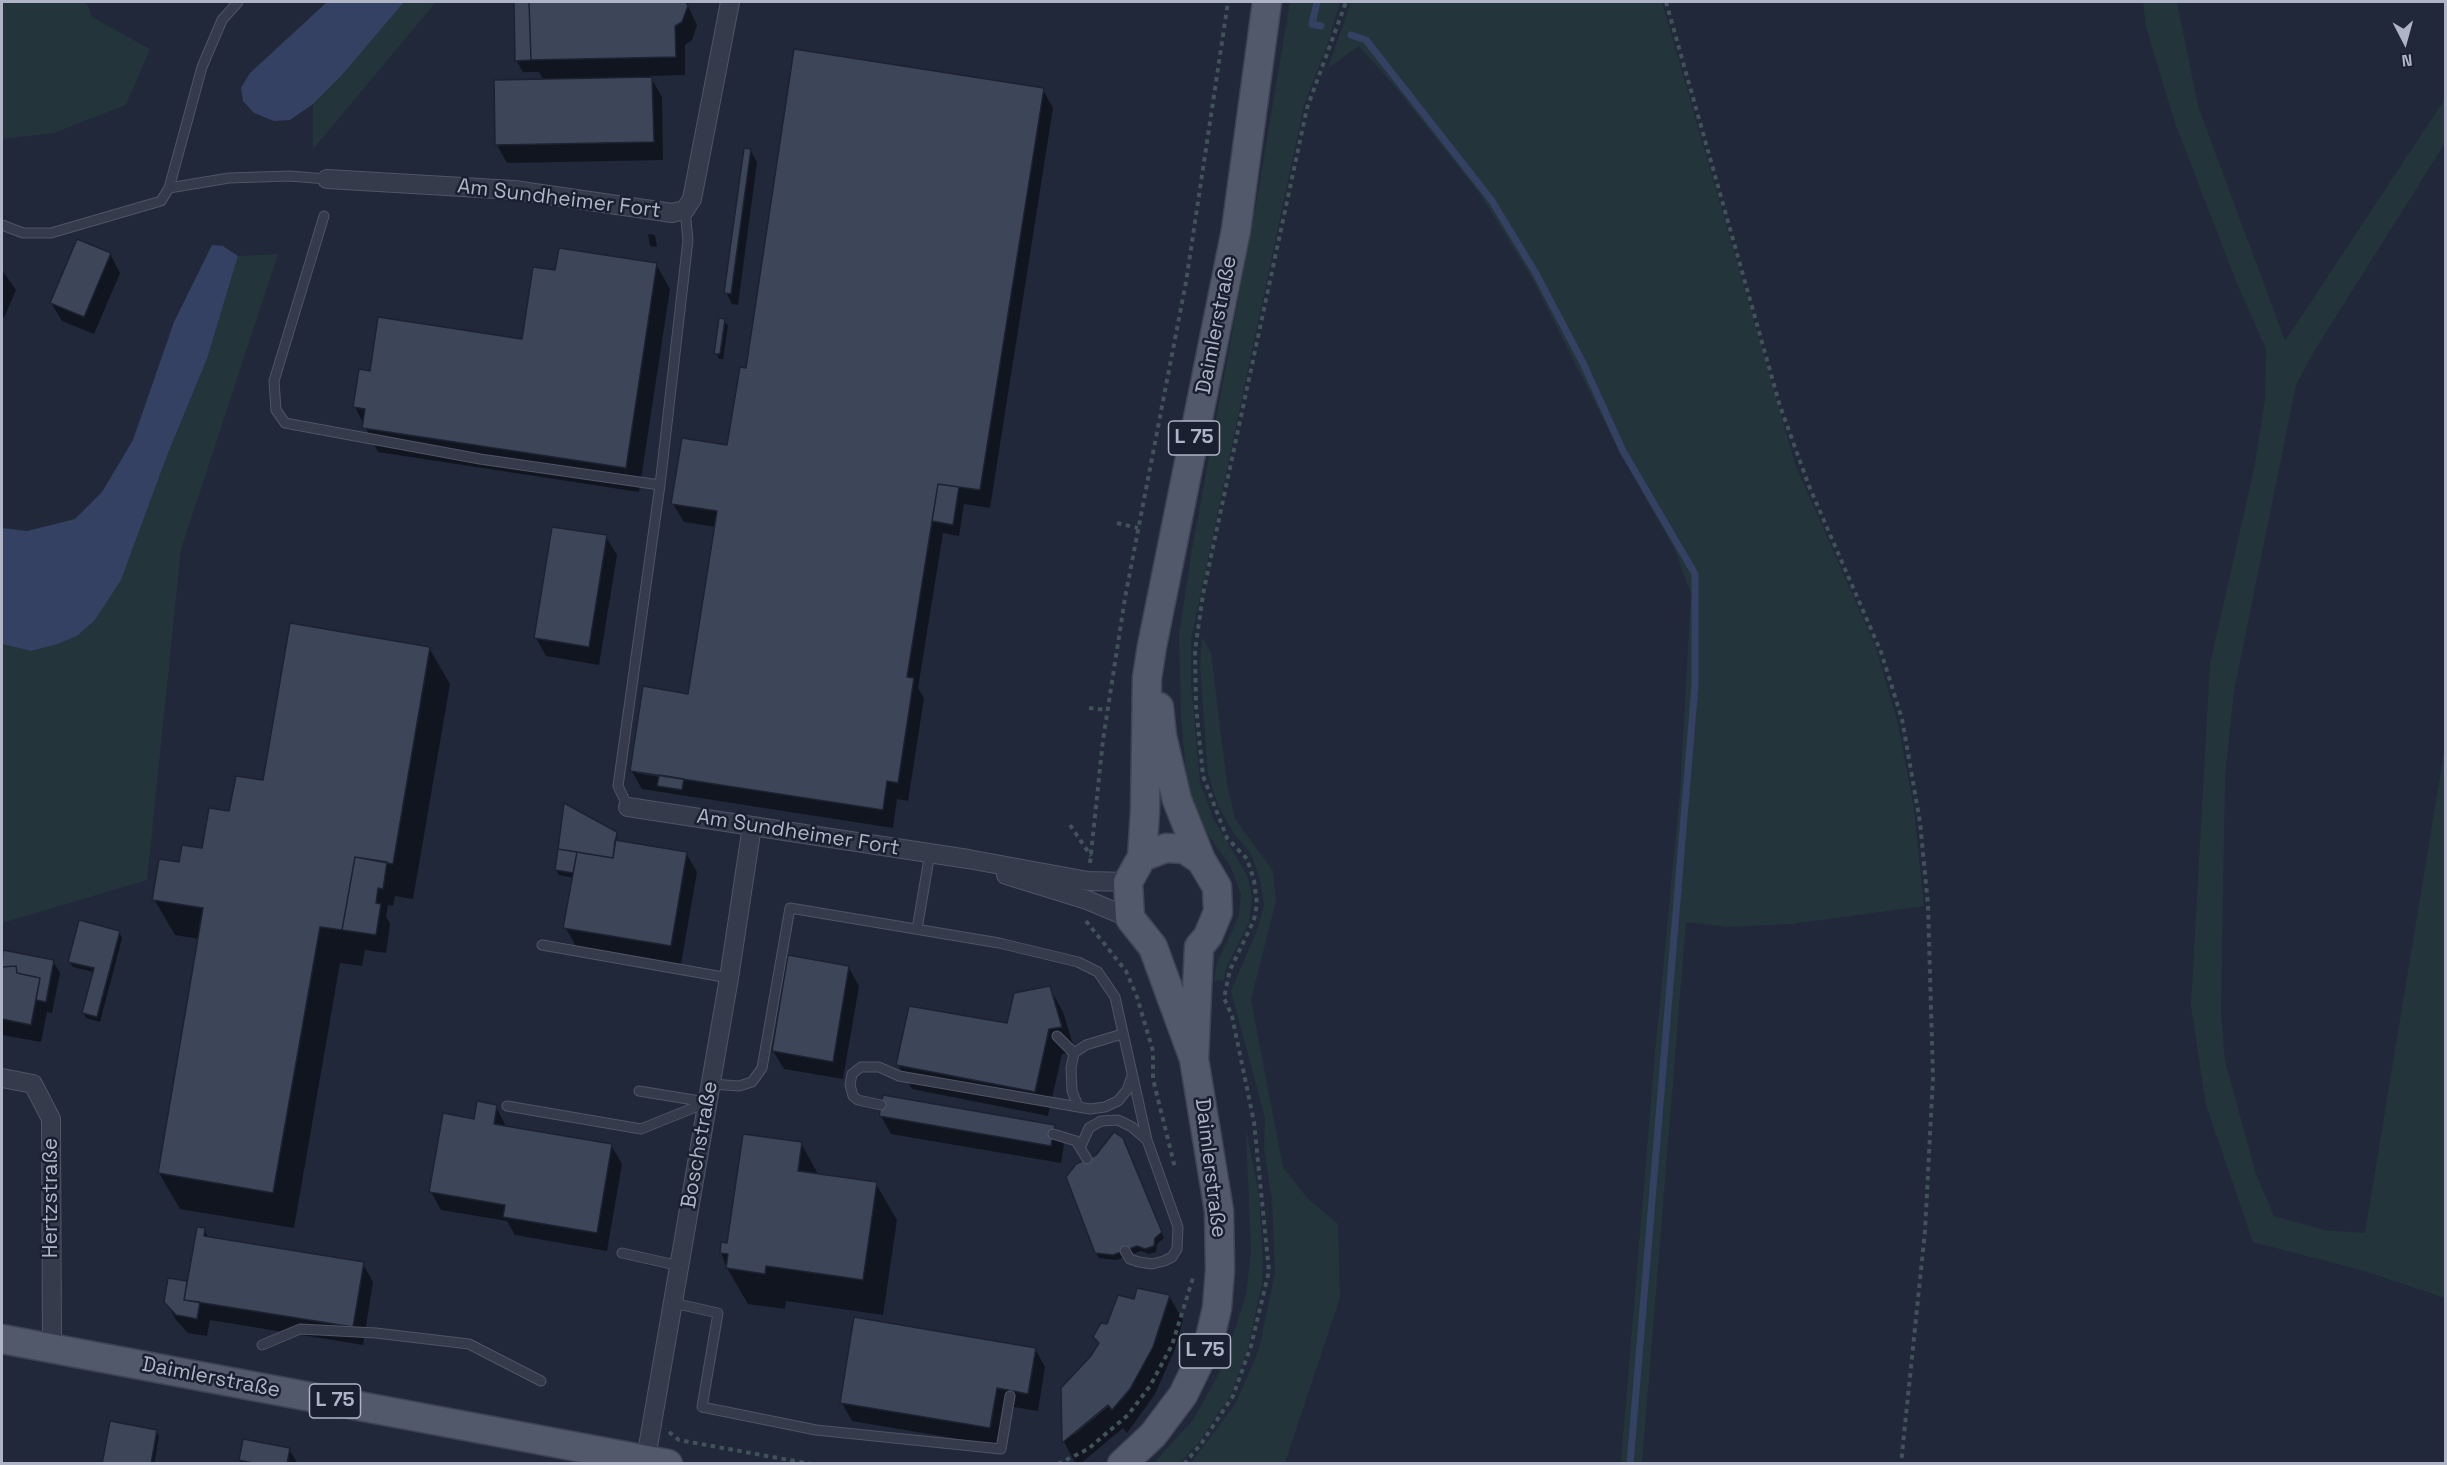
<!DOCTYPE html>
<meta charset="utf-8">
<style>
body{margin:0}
#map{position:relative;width:2447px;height:1465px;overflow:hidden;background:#21283a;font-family:"Space Grotesk",sans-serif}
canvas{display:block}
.frame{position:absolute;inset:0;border:3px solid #afb5c6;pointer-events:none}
.north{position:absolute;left:2375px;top:12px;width:60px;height:60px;-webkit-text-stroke:4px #1a202f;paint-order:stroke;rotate:174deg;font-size:16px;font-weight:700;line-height:24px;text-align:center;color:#afb5c6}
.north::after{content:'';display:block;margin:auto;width:21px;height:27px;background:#afb5c6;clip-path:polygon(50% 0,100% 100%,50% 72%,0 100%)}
</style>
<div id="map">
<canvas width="2447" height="1465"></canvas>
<div class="frame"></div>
<div class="north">N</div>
</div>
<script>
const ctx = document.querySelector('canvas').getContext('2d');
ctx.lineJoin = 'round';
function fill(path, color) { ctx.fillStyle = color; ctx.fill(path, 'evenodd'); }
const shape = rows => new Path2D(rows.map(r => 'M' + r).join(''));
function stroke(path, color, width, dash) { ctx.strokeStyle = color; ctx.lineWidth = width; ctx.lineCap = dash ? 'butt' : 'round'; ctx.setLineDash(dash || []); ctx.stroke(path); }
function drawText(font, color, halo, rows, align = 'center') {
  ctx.font = font + ' "Space Grotesk",sans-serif'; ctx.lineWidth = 5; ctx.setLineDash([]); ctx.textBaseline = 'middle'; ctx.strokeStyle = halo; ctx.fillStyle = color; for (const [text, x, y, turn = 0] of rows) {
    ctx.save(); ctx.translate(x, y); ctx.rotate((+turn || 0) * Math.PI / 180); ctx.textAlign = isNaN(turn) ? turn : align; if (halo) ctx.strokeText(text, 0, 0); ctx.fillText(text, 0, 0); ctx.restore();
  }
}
const green = shape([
 [2,2,86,2,92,17,150,49,126,105,54,133,2,139],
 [404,2,436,2,313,149,313,104,342,75],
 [1290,2,1340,2,1329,40,1304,105,1191,639,1191,683,1200,783,1214,820,1247,875,1252,896,1249,923,1225,970,1224,980,1214,981,1217,963,1239,916,1241,894,1231,867,1204,829,1192,800,1186,775,1181,718,1179,635,1192,549,1256,204],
 [1351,2,1662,2,1795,464,1876,648,1898,724,1914,809,1924,906,1791,924,1729,927,1686,922,1642,1463,1621,1463,1654,1064,1680,792,1691,594,1675,550,1621,454,1532,278,1480,194,1397,89,1359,46,1328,68],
 [2143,2,2177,2,2198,106,2285,341,2445,99,2445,143,2313,353,2296,385,2234,691,2225,776,2221,1012,2225,1061,2256,1174,2274,1216,2325,1230,2365,1233,2445,746,2445,1298,2361,1270,2253,1242,2206,1105,2191,1005,2210,664,2254,469,2265,401,2266,349,2236,281,2175,123,2146,27],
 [278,254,181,549,147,880,2,923,2,644,31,651,58,644,77,636,95,620,121,580,168,453,207,359,238,256],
 [1202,637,1211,653,1227,784,1235,819,1273,871,1276,901,1251,1000,1283,1167,1308,1199,1338,1224,1340,1298,1285,1463,1191,1463,1236,1403,1259,1349,1275,1272,1272,1200,1264,1149,1265,1118,1231,991,1258,928,1264,905,1260,879,1251,854,1233,832,1218,806,1208,773,1200,667],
 [1246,1130,1259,1195,1263,1262,1262,1284,1248,1348,1230,1396,1198,1443,1180,1463,1154,1463,1192,1421,1205,1399,1223,1366,1246,1295,1251,1253]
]);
const water = shape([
 [327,2,404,2,342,75,313,104,290,120,274,121,254,113,243,101,241,88,250,73],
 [212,245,223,246,238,256,207,359,168,453,121,580,95,620,77,636,58,644,31,651,2,644,2,528,27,531,75,519,102,492,133,440,174,322]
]);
const shadow = shape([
 [515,2,529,2,531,5,531,2,686,2,697,25,692,40,685,45,685,75,650,76,662,97,663,160,507,163,497,145,495,81,544,81,539,72,523,72,516,60],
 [1043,90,1053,108,990,508,964,504,959,536,943,533,918,688,924,698,908,801,897,799,893,828,642,789,631,770,689,695,716,527,684,522,673,504,728,447,748,370],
 [636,770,660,774,660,777,636,773],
 [750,150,757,162,738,305,732,304,726,292],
 [648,234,655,235,657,247,650,246],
 [110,254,120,273,94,334,62,321,51,303],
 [656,264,670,289,639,492,378,452,355,407,371,372,523,341,556,272],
 [2,270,16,290,4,318,2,317],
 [724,321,728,326,723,359,719,359,716,353],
 [606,537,617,555,599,665,546,656,536,638],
 [429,648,450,684,413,899,395,896,393,906,388,905,386,916,390,924,386,953,365,950,362,966,340,963,294,1228,180,1209,159,1173,199,939,175,935,154,899,181,864,204,850,231,813,265,782],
 [565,806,616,833,618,842,686,853,697,872,681,964,576,946,565,927,574,878,559,875,556,870],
 [119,932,122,938,100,1022,86,1018,83,1013,94,972,73,967,69,961],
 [4,952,53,961,60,973,52,1013,47,1012,41,1042,2,1035,2,969],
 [849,968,859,986,843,1079,784,1069,773,1051],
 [1049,987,1063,1012,1075,1051,1062,1054,1048,1116,912,1089,898,1065,1008,1025],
 [496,1106,506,1127,611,1145,622,1164,607,1251,515,1235,507,1221,441,1210,431,1192,476,1121],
 [881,1116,1054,1126,1064,1144,1061,1163,891,1134],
 [801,1143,819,1176,876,1184,897,1220,883,1315,786,1301,785,1309,748,1304,727,1268,721,1253],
 [1126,1145,1164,1238,1157,1244,1156,1252,1149,1254,1141,1251,1116,1260,1099,1258,1096,1253,1097,1156],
 [204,1230,209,1238,363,1264,373,1282,363,1345,210,1320,207,1336,188,1333,176,1320,166,1301,169,1280,188,1283],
 [1169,1296,1183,1320,1175,1349,1155,1394,1127,1433,1123,1428,1080,1464,1076,1464,1064,1442,1062,1389,1092,1358,1100,1345,1095,1337,1135,1301],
 [1113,1399,1115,1401,1074,1435,1074,1431],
 [1035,1349,1045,1367,1038,1411,1007,1406,1000,1446,852,1421,842,1403],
 [156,1431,159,1436,154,1464,104,1464],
 [244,1441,289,1449,298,1464,240,1464]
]);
const stream = shape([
 [1317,2,1312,24,1321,26],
 [1351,35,1366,40,1492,201,1535,272,1583,363,1623,451,1695,574,1695,685,1630,1464]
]);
const building = shape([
 [514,2,529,2,531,60,515,61,514,2],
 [529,2,686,2,688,6,682,22,675,26,676,57,531,60,529,2],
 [794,49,1044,88,980,490,938,484,907,677,914,678,898,783,887,781,883,810,630,771,643,686,688,694,717,511,671,504,682,438,727,445,740,367,746,368,794,49],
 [652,77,654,142,495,145,494,80,652,77],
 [744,148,751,149,731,294,724,293,744,148],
 [77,239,111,253,84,317,50,303,77,239],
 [559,248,657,263,626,468,362,428,365,409,353,407,359,369,370,371,378,317,522,339,533,267,555,270,559,248],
 [719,318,725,319,720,354,714,354,719,318],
 [938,484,959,487,953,525,932,521,938,484],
 [552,527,607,535,589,647,534,638,552,527],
 [290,623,430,647,393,864,355,857,342,930,320,927,273,1193,158,1173,203,908,152,900,159,859,179,862,182,845,202,848,209,808,229,811,236,776,263,780,290,623],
 [659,775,684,779,682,790,657,786,659,775],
 [564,803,617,832,613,858,558,849,564,803],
 [615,840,687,852,671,946,563,928,577,852,613,858,615,840],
 [558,849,577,852,573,873,555,870,558,849],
 [355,857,387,862,383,889,378,888,376,903,381,904,376,935,342,930,355,857],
 [79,920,120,931,97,1017,82,1013,94,968,68,962,79,920],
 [3,950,54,960,46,1002,36,1000,40,978,17,973,16,966,2,967,3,950],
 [788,955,849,966,833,1062,772,1051,788,955],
 [16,966,17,973,40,978,31,1025,2,1019,2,967,16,966],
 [1050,986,1062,1027,1049,1029,1035,1092,896,1065,909,1006,1007,1023,1014,993,1050,986],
 [883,1095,1055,1125,1051,1146,879,1116,883,1095],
 [477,1101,497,1105,494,1124,612,1144,597,1233,503,1217,505,1205,429,1192,443,1113,474,1119,477,1101],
 [1114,1132,1123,1138,1162,1232,1155,1238,1154,1246,1145,1249,1137,1246,1113,1255,1095,1253,1066,1177,1076,1164,1096,1155,1114,1132],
 [743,1134,802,1142,798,1171,877,1182,863,1280,766,1266,765,1274,726,1268,728,1254,720,1253,721,1242,727,1243,743,1134],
 [197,1227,205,1228,204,1236,364,1262,353,1327,184,1300,197,1227],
 [168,1278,187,1281,184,1300,200,1302,197,1319,176,1315,164,1302,168,1278],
 [1137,1288,1170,1295,1153,1347,1130,1389,1112,1410,1108,1405,1062,1443,1061,1388,1090,1357,1099,1343,1093,1337,1101,1323,1107,1324,1118,1295,1134,1299,1137,1288],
 [854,1317,1036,1348,1028,1394,997,1388,990,1428,840,1403,854,1317],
 [110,1421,157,1430,151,1464,102,1464,110,1421],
 [243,1439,290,1448,287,1464,258,1464,239,1460,243,1439]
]);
const path = shape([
 [1666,2,1780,406,1809,486,1881,652,1902,719,1920,822,1928,905,1933,1077,1925,1231,1901,1464],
 [1117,523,1138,528],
 [1089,708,1107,710],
 [1070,825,1091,856],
 [1090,863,1103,740,1125,598,1186,282,1228,2],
 [1086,921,1126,971,1137,997,1153,1051,1153,1079,1175,1168],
 [669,1432,679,1440,811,1464],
 [1058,1464,1088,1449,1128,1415,1150,1386,1172,1345,1193,1278],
 [1184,1464,1201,1444,1233,1396,1251,1346,1269,1271,1254,1122,1232,1016,1224,998,1230,970,1254,920,1257,904,1254,880,1247,859,1227,838,1203,776,1196,706,1195,651,1203,594,1307,108,1346,2]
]);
const lane = shape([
 [169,188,229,178,289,176,327,179],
 [324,216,274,381,276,410,285,423,480,459,660,485],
 [2,225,23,233,51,233,161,201,169,188,202,67,222,20,238,2],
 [628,807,618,786,660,485,688,240,685,210],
 [917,929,930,853],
 [542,945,729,978],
 [1057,1036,1074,1053],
 [711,1084,739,1086,752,1082,762,1068,790,908,999,943,1078,962,1098,972,1115,997,1147,1140,1178,1227,1177,1249,1172,1257,1164,1261,1152,1264,1139,1262,1130,1259,1125,1251],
 [639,1091,706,1102],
 [881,1105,858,1100,853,1096,850,1085,852,1074,861,1067,879,1067,899,1076,1090,1109,1105,1107,1118,1101,1127,1090,1132,1076],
 [507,1106,641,1129,708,1102],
 [1078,1106,1072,1091,1071,1068,1074,1053,1086,1045,1122,1034],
 [1053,1134,1076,1141,1087,1159],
 [1081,1146,1089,1128,1101,1121,1118,1120,1132,1127,1147,1140],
 [622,1253,680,1266],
 [673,1303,718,1313,702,1407,816,1430,1001,1449,1010,1396],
 [262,1345,300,1329,376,1333,469,1344,541,1381]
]);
const street = shape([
 [327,179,514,190,672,213,685,210,692,199,730,2],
 [628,807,968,859,1088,881,1128,882],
 [1006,875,1087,900,1130,918],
 [2,1078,33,1084,51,1119,52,1347],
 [645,1464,729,978,752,826]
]);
const primary = shape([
 [1142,857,1166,848,1184,849,1201,860],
 [1194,1059,1153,947,1130,918,1128,882,1142,857,1145,811,1147,678,1152,646,1236,230,1267,2],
 [2,1339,668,1464],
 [1122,1464,1153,1435,1183,1395,1209,1342,1217,1308,1220,1270,1219,1211,1194,1059,1199,947,1208,936,1218,912,1217,887,1201,860,1177,800,1162,736,1159,707]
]);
const shields = [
 [1194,438,51],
 [1205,1351,51],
 [335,1401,51]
];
const shieldNames = [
 ["L 75",1194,438],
 ["L 75",1205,1351],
 ["L 75",335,1401]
];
const streetNames = [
 ["Am Sundheimer Fort",559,199,7],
 ["Daimlerstraße",1217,325,-79],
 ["Am Sundheimer Fort",798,833,9],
 ["Boschstraße",700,1145,-80],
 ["Daimlerstraße",1210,1168,83],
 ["Hertzstraße",51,1198,-90],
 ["Daimlerstraße",211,1378,11]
];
fill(green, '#23353b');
fill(water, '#344162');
fill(shadow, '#0007');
stroke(stream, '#344162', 7);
fill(building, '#3d4659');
stroke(building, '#1c2231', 1.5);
stroke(lane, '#4f5565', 11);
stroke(street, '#4f5565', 20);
stroke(primary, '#3e4453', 31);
stroke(path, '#415258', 4, [4.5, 4.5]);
stroke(lane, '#353b4a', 9);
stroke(street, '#353b4a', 18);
stroke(primary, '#52596a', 28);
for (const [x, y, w] of shields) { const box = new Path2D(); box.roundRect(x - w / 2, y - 17, w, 34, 4.5); ctx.fillStyle = '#1a202f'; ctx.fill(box); stroke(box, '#afb5c6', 1.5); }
drawText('bold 20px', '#afb5c6', null, shieldNames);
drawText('21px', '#afb5c6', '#1a202f', streetNames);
</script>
